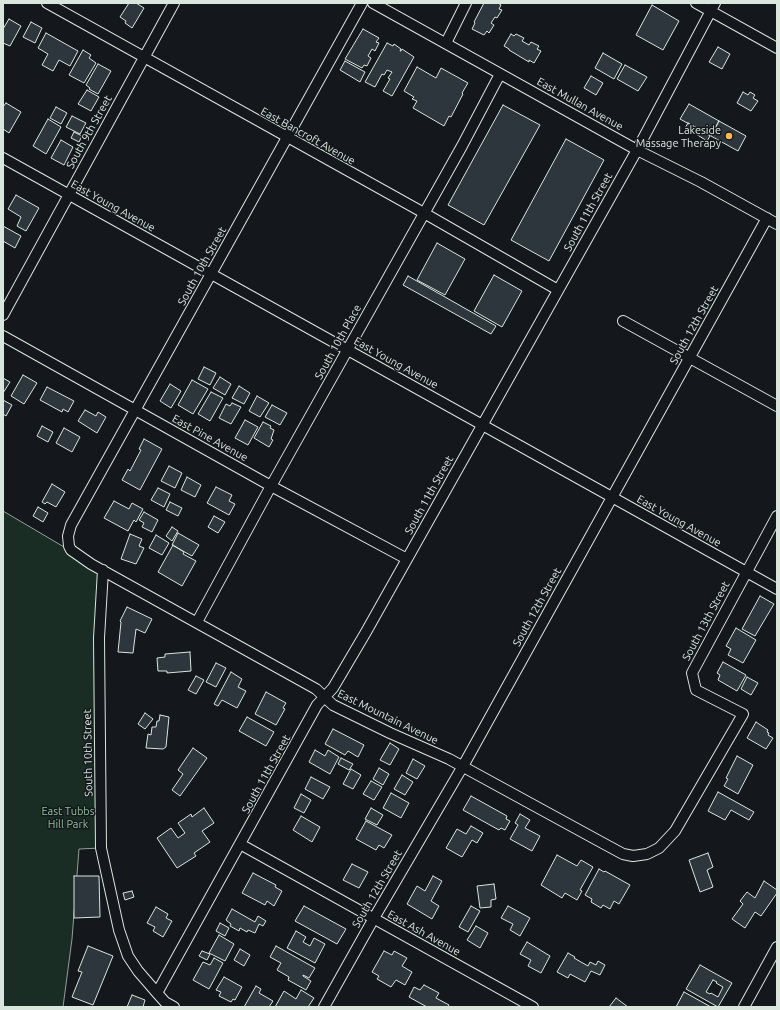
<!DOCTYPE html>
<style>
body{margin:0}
#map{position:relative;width:780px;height:1010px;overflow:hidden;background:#14181c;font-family:Ubuntu,sans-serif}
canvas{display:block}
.frame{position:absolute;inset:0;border:4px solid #d8e6dc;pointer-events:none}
</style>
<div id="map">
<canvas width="780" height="1010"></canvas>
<div class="frame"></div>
</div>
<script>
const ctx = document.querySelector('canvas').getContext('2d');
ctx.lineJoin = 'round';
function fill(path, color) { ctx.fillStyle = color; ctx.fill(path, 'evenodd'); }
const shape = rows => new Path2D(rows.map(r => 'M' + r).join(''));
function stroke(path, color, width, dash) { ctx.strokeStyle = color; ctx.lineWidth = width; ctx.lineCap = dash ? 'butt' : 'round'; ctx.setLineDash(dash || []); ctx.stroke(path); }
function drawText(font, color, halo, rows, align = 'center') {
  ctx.font = font + ' Ubuntu,sans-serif'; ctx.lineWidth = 3; ctx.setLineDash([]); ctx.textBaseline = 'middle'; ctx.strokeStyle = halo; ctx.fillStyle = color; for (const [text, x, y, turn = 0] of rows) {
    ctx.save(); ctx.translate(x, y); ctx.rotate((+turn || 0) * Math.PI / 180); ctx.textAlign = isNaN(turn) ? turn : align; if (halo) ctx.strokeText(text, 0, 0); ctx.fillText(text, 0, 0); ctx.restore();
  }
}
const green = shape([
 [3,511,103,570,101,848,79,849,72,939,63,1007,3,1007,3,511]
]);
const building = shape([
 [129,3,136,3,144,8,132,28,125,23,126,21,120,17,129,3],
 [484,3,498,3,501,5,499,9,502,10,497,18,495,17,491,23,494,25,489,33,487,31,484,35,472,29,475,23,474,22,484,3],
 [652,5,679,21,663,50,636,35,652,5],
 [9,19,21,26,10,46,3,43,3,29,9,19],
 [31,22,42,28,35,43,23,37,31,22],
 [363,29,379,38,376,42,379,43,375,51,372,49,368,56,371,58,367,66,364,65,362,68,345,59,363,29],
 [46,33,78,51,70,66,59,60,53,71,42,65,48,54,38,48,46,33],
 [511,34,514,36,516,34,524,38,522,41,529,45,531,42,539,46,537,49,541,51,534,63,529,60,529,62,509,50,509,49,504,46,511,34],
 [387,43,393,46,394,44,401,49,400,51,401,51,402,49,414,57,392,96,383,91,390,79,388,78,392,72,387,70,384,75,382,74,375,87,365,82,387,43],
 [718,47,730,54,722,69,709,62,718,47],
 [83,50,91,55,89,58,96,63,84,83,69,75,83,50],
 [603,53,622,64,614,79,595,68,603,53],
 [345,61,365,72,360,82,340,70,345,61],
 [98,64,111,71,98,94,89,89,90,88,86,85,98,64],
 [625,65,647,77,638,91,617,79,625,65],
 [417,67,436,78,441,68,468,83,462,93,463,94,451,117,449,116,444,126,413,108,417,101,412,99,414,97,404,91,417,67],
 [591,76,603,83,596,95,584,88,591,76],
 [87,90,99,97,91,111,78,104,87,90],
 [743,92,748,95,750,92,755,95,753,98,758,101,751,111,737,103,743,92],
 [6,103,21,112,9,133,3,129,3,107,6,103],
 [689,104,719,121,711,136,680,119,689,104],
 [503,105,540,125,484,225,448,205,503,105],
 [56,107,67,113,61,124,50,118,56,107],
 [72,116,86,123,80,134,66,127,72,116],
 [48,119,61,127,46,154,33,146,48,119],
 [719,121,746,136,738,151,711,136,719,121],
 [688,123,699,129,696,134,685,128,688,123],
 [699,129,710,136,707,141,696,134,699,129],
 [74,132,82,136,79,142,71,138,74,132],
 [566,139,604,160,549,261,511,240,566,139],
 [61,140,73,147,64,165,51,158,61,140],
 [16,195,39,208,26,231,17,226,21,217,8,209,16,195],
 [3,226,21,236,15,248,3,241,3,226],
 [437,243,465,259,445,295,417,280,437,243],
 [494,275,522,291,502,327,474,311,494,275],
 [408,276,496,326,491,334,403,285,408,276],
 [204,367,216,373,210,385,198,379,204,367],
 [23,375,37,383,24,404,11,396,23,375],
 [220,377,231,384,225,395,213,388,220,377],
 [3,378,10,382,3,393,3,378],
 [192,380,208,389,193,414,178,405,192,380],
 [170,384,181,391,171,408,160,401,170,384],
 [239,386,250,393,244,404,232,398,239,386],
 [47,387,74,401,68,412,63,409,62,412,40,400,47,387],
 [211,392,223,398,210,421,198,414,211,392],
 [257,396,269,403,260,417,249,411,257,396],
 [3,400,12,405,6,416,3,414,3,400],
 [232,403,241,407,231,424,219,418,226,404,230,406,232,403],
 [272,405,287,413,280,425,265,417,272,405],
 [85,410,96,416,98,412,106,417,97,433,78,421,85,410],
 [245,420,258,427,248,445,235,438,245,420],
 [263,422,271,426,270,428,274,430,271,439,273,440,269,447,254,438,263,422],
 [42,426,53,432,48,442,37,436,42,426],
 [64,428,80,437,72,452,56,443,64,428],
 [144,439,162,449,140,490,122,480,128,469,130,471,141,450,139,449,144,439],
 [169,466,182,473,175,488,161,481,169,466],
 [187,477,201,485,195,497,181,490,187,477],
 [52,484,65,492,56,507,47,502,45,504,42,502,52,484],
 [216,487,232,495,229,501,235,504,229,515,207,503,216,487],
 [158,488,170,494,164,507,151,500,158,488],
 [114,501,129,509,132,503,143,509,136,522,134,520,128,531,104,518,114,501],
 [170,502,182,508,178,516,166,510,170,502],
 [38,507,48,513,43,522,33,516,38,507],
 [144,512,158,520,152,532,142,527,144,523,139,520,144,512],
 [214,516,225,522,218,533,208,527,214,516],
 [172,527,178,531,172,541,166,536,172,527],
 [178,533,199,545,192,556,172,545,178,533],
 [130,534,142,539,139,546,144,548,136,564,121,559,130,534],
 [156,535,169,543,162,555,149,548,156,535],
 [173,545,184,552,183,554,196,561,182,586,158,572,173,545],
 [760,596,774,604,755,636,742,629,760,596],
 [127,607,152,619,145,633,136,629,133,653,118,652,121,622,120,621,127,607],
 [736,628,756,640,743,663,728,655,731,649,726,646,736,628],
 [190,652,191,671,167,673,167,671,158,671,157,658,165,657,165,654,190,652],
 [723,662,746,675,737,691,718,680,720,675,717,673,723,662],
 [216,663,226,668,216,687,206,682,216,663],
 [231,672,242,679,238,687,246,691,237,708,222,700,218,706,214,704,231,672],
 [196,676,204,680,196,694,188,690,196,676],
 [747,677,758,683,751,695,741,689,747,677],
 [266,692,286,703,283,708,285,709,276,725,255,714,266,692],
 [145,713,153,719,145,729,138,724,145,713],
 [160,715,169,717,166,747,163,749,146,748,148,734,151,735,152,727,156,727,157,721,159,721,160,715],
 [247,717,274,732,266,746,239,731,247,717],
 [756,722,768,730,767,732,769,733,768,735,773,738,766,749,747,738,756,722],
 [333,729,364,745,358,757,348,751,345,755,325,744,333,729],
 [390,743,399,749,390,765,380,760,390,743],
 [193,748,207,758,180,796,172,790,183,774,178,770,193,748],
 [315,750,325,756,328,750,339,757,330,774,309,762,315,750],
 [737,756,753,765,738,794,724,786,728,779,726,778,737,756],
 [341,758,353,764,349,770,338,764,341,758],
 [413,759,425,766,417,779,406,773,413,759],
 [379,768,389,774,383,785,373,779,379,768],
 [351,769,361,775,353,789,343,784,351,769],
 [402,775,413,782,405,795,394,789,402,775],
 [311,777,330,787,323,799,305,789,311,777],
 [371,781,382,787,374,800,363,794,371,781],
 [718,792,754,812,749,820,731,810,725,820,708,811,718,792],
 [391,793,409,803,401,818,383,808,391,793],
 [301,794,311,800,304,813,294,808,301,794],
 [471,796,507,816,506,819,510,821,505,830,501,828,499,830,463,810,471,796],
 [204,808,214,823,202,831,210,842,194,853,196,856,177,868,157,838,171,828,178,838,185,833,178,823,191,814,192,817,204,808],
 [371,808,383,815,377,825,365,819,371,808],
 [520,814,530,820,525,828,540,836,532,851,510,839,518,825,515,823,520,814],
 [301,816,320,827,312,842,293,830,301,816],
 [366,821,392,835,384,848,379,845,376,850,356,839,366,821],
 [471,826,483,833,477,843,472,840,462,857,446,848,457,829,466,834,471,826],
 [708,853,713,867,707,870,713,887,700,892,689,860,708,853],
 [557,855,577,866,581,860,593,867,580,890,582,891,577,900,565,893,562,898,541,885,557,855],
 [352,864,368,872,359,888,343,880,352,864],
 [599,869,604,872,605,871,630,885,619,904,614,901,610,909,603,905,601,908,591,902,592,899,585,895,599,869],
 [253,873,276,885,275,887,282,891,274,906,267,901,265,905,242,893,253,873],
 [74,876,99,876,100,917,74,918,74,876],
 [433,876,442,881,431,901,439,906,432,919,407,904,417,886,425,891,433,876],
 [764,881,777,890,777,893,761,916,755,912,745,928,732,919,743,904,740,901,747,892,755,898,764,881],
 [494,884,496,899,491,900,491,907,480,908,477,886,494,884],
 [132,891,134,897,125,900,123,893,132,891],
 [304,906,346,929,337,944,295,921,304,906],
 [471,906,480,911,468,932,459,927,471,906],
 [508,906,530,918,520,936,510,930,513,924,501,918,508,906],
 [156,907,168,914,166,918,172,921,163,937,153,931,155,927,147,923,156,907],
 [232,909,255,922,258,916,266,921,263,926,259,924,255,933,248,930,247,932,240,928,239,931,230,926,231,924,226,920,232,909],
 [220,923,229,928,225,936,216,931,220,923],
 [476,926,488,933,480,948,467,940,476,926],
 [296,931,306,937,303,942,310,946,314,938,325,944,315,963,287,948,296,931],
 [219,935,234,944,225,961,209,953,219,935],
 [527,942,550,956,541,973,528,966,531,960,520,954,527,942],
 [88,946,113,956,93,1005,72,997,82,972,78,971,88,946],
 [276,946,315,968,309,978,303,975,303,976,311,981,306,990,288,980,289,977,277,970,281,963,270,957,276,946],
 [240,949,250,955,244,966,234,960,240,949],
 [202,951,210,954,207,960,199,956,202,951],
 [384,951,392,955,394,951,407,958,402,966,412,972,405,985,396,980,391,987,377,979,379,976,372,972,384,951],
 [568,953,575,957,574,958,588,966,590,962,596,965,598,961,605,965,600,975,591,971,585,982,570,974,568,978,557,972,568,953],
 [214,958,223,963,209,989,193,980,203,962,210,965,214,958],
 [700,965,732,983,718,1007,686,989,700,965],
 [713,980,717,982,716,983,723,987,718,997,711,993,710,994,706,992,713,980],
 [224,977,242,987,235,1000,233,999,231,1002,219,996,221,992,216,990,224,977],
 [424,985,439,993,436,998,449,1005,448,1007,427,1007,409,997,414,987,420,990,424,985],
 [256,986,261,989,259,993,273,1001,269,1007,244,1007,256,986],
 [301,990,314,998,308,1007,275,1007,284,991,296,999,301,990],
 [684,992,711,1007,676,1007,684,992],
 [132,995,145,1000,143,1007,127,1007,132,995],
 [616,998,628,1007,609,1007,616,998]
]);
const street = shape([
 [47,3,424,213,558,290],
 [362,3,71,525,68,536,69,546,71,550,91,564,316,689,333,705,390,733,449,759,599,841,623,854,633,856,647,854,659,848,675,831,743,714,696,690,692,673,777,516],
 [373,3,637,150,701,182,777,224],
 [696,3,777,48],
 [446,43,466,3],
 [3,158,777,589],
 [3,315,174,3],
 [623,321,777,406],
 [3,336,271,486,407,559],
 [103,570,99,638,101,848,119,930,128,956,138,971,157,993,165,1002,174,1007],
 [197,622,271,486,462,146,500,74],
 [240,844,533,1007],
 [157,993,317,705,333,688,366,632,637,150,715,3],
 [324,1007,374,918,463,766,767,218],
 [744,1007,777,947]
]);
const markers = [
 [729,136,4,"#ffb74d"]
];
const streetNames = [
 ["East Mullan Avenue",580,104,29],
 ["South 9th Street",89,132,-61],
 ["East Bancroft Avenue",308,136,29],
 ["East Young Avenue",113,206,29],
 ["South 11th Street",588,212,-61],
 ["South 10th Street",202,266,-61],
 ["South 12th Street",694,325,-61],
 ["South 10th Place",338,342,-61],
 ["East Young Avenue",396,363,29],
 ["East Pine Avenue",210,438,29],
 ["South 11th Street",429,495,-61],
 ["East Young Avenue",679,521,29],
 ["South 12th Street",537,607,-61],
 ["South 13th Street",706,621,-62],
 ["East Mountain Avenue",388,717,26],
 ["South 10th Street",88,753,-91],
 ["South 11th Street",266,774,-61],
 ["South 12th Street",377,889,-60],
 ["East Ash Avenue",424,933,29]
];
const poiNames = [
 ["Lakeside",721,130],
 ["Massage Therapy",721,143]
];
const parkNames = [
 ["East Tubbs",68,811],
 ["Hill Park",68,824]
];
fill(green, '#1a2d24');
stroke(green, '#939e99', 1);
fill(building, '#2c363c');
stroke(building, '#d8e6dc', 1);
stroke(street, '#d8e6dc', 12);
stroke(street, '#14181c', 10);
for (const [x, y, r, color] of markers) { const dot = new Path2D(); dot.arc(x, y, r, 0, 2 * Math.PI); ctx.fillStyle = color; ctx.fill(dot); stroke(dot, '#14181c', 1.5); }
drawText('11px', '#d8e6dc', '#14181c', streetNames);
drawText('11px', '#d8e6dc', '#14181c', poiNames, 'right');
drawText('11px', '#8ac095', '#14181c', parkNames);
</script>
